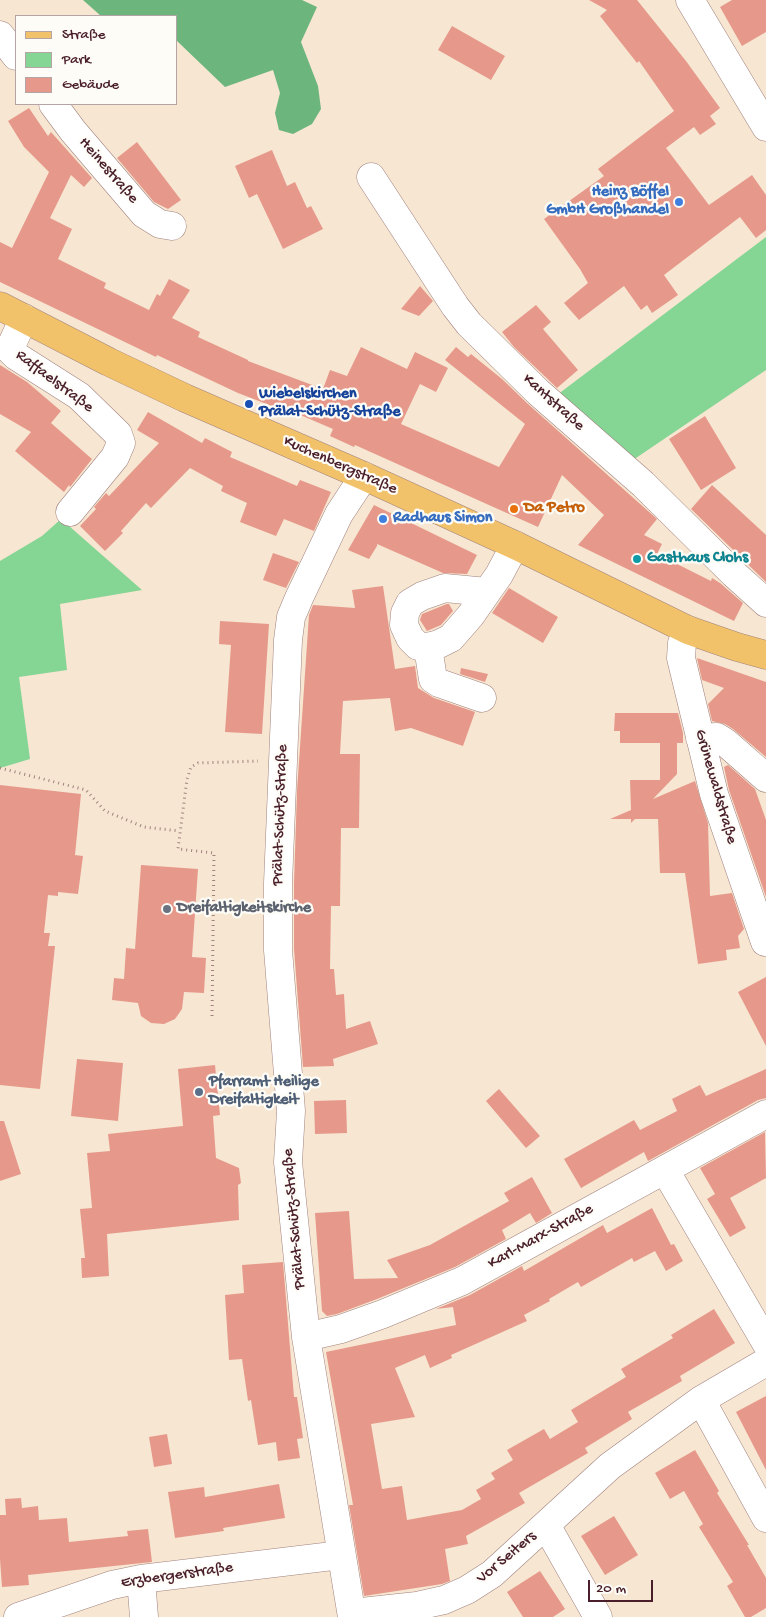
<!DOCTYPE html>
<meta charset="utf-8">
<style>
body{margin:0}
#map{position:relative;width:766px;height:1617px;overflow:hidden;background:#f7e6d2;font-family:"Gochi Hand",sans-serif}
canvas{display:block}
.legend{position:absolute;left:15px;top:15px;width:162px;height:90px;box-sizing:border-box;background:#fdfcf7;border:1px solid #b5a4a5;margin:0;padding:6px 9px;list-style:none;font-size:15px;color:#4a1f2b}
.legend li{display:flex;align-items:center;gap:10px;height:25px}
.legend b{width:25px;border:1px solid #b5a4a5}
.scale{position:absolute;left:588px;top:1580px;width:65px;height:22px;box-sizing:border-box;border:2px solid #4a1f2b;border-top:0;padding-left:6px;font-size:15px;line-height:18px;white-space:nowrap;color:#4a1f2b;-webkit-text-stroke:4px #fdfcf7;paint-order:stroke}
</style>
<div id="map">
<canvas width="766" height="1617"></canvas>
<ul class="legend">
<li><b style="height:6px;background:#f2c26a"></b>Straße</li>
<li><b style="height:14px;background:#85d594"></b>Park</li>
<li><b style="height:14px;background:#e6998b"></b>Gebäude</li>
</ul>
<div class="scale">20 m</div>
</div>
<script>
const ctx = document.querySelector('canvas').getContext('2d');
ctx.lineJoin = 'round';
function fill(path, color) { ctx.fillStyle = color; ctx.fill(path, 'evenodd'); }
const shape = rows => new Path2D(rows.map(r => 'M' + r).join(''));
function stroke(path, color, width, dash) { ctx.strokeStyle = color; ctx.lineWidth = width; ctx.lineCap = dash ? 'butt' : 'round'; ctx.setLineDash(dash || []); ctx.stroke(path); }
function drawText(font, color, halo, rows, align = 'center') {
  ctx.font = font + ' "Gochi Hand",sans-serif'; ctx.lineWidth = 4.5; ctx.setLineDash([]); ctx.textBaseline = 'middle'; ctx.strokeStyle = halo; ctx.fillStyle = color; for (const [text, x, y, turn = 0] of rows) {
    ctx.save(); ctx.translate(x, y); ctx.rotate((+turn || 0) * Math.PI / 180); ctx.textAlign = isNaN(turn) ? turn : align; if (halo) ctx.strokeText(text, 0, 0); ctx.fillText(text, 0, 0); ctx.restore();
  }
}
const green = shape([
 [766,237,766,370,633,460,557,395],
 [61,519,142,590,60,604,67,670,19,677,30,759,0,768,0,561,42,536]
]);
const forest = shape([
 [83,0,302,0,317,7,301,42,318,86,321,109,312,124,293,134,279,130,275,113,280,93,273,70,225,87,176,40,176,16,101,16]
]);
const building = shape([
 [589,0,637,0,686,61,720,108,710,116,716,124,700,135,694,127,666,148,709,205,752,175,766,195,766,230,756,238,740,217,664,275,678,295,652,313,647,305,641,310,624,286,579,320,564,303,588,283,580,269,544,219,604,176,598,169,674,111,639,61,637,63,600,16,607,10],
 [732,0,766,0,766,32,742,46,720,7],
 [452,26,505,56,491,80,438,50],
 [29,108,48,136,51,132,92,178,84,187,71,175,50,218,72,229,58,259,106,283,104,288,149,310,157,294,160,296,169,279,190,290,172,318,200,332,198,337,248,360,248,361,323,389,330,370,347,376,361,347,407,369,415,352,448,368,436,392,420,384,401,424,499,467,525,424,445,360,456,347,468,357,471,354,502,379,528,404,657,519,644,535,662,544,657,554,711,581,712,578,720,583,743,603,734,621,578,545,604,515,562,475,538,527,355,445,354,447,330,436,333,429,291,411,290,413,238,393,157,355,156,357,0,282,0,242,12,248,49,172,24,147,8,121],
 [137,142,181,200,168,209,154,202,117,158],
 [272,150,287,186,295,182,307,208,311,206,323,229,283,249,257,194,249,198,235,166],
 [420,286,433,301,419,316,401,309],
 [536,305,551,322,543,329,578,370,557,388,514,347,502,332],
 [0,365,27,382,61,411,51,423,92,459,70,487,69,485,64,492,15,451,31,432,0,414],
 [148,412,202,443,205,438,232,452,230,457,297,486,300,480,331,492,314,531,284,519,276,536,240,522,247,503,221,491,223,486,190,468,151,508,146,503,121,531,123,533,105,551,80,526,96,509,94,507,106,493,109,496,159,443,137,430],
 [705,416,736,468,701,490,669,439],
 [712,485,766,535,766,582,691,509],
 [374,505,477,555,467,574,443,573,377,544,377,546,369,559,348,550],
 [273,553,299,562,286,588,263,580],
 [383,586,395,669,415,666,418,688,434,698,475,712,463,746,411,728,395,731,390,698,343,701,340,754,360,754,359,828,341,828,340,906,331,906,330,969,334,969,336,995,344,994,346,1029,370,1021,378,1044,333,1059,334,1066,303,1067,294,949,294,883,297,791,309,615,313,605,355,608,352,590],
 [509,588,558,617,543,643,492,613],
 [447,604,449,604,453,611,441,625,427,631,420,620,422,614],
 [220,621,269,624,262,734,225,732,231,645,219,644],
 [697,658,766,682,766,757,733,729,725,724,712,721,708,704,724,688,702,680],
 [461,668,488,674,485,682,460,674],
 [615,713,678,713,683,733,683,743,677,743,677,774,653,799,695,781,708,823,710,896,732,893,744,929,738,936,740,948,726,950,727,960,698,964,685,873,660,873,658,819,635,819,631,823,631,819,610,819,631,810,630,780,660,780,660,743,620,743,620,731,614,731],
 [728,765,755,789,766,820,766,897,729,790,724,767],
 [0,785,81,794,75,855,83,856,78,894,58,892,58,896,48,895,44,933,50,933,48,946,55,946,40,1089,0,1085],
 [141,865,198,869,192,957,206,958,204,993,184,992,182,1009,175,1019,164,1024,151,1023,141,1016,138,1003,112,1000,114,978,124,979,126,948,135,949],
 [766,977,766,1046,738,992],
 [77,1059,123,1063,118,1121,71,1116],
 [215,1065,220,1115,213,1116,216,1158,239,1168,241,1183,238,1185,239,1220,107,1234,109,1276,82,1278,81,1258,85,1258,80,1209,92,1208,87,1153,110,1151,108,1134,183,1126,178,1069],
 [766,1069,766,1098,758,1100,648,1161,644,1152,581,1188,564,1159,634,1120,640,1130,677,1111,672,1099,700,1085,706,1096],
 [499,1089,540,1136,526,1148,486,1101],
 [346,1100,347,1133,315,1134,314,1101],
 [0,1121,4,1121,21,1174,0,1181],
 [765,1132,766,1178,730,1198,746,1228,730,1237,707,1199,715,1194,700,1168],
 [532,1177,552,1213,536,1223,530,1213,502,1230,506,1239,455,1267,377,1299,337,1314,327,1316,322,1311,315,1213,349,1211,354,1279,398,1278,387,1260,430,1245,509,1201,504,1193],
 [652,1208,671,1245,674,1244,683,1261,666,1271,655,1251,634,1262,632,1258,581,1287,578,1282,549,1299,550,1301,524,1315,527,1321,451,1355,452,1358,430,1368,425,1355,395,1368,415,1417,371,1424,382,1489,402,1486,407,1520,462,1510,481,1499,476,1490,495,1479,491,1473,513,1460,507,1450,544,1429,550,1439,578,1422,571,1410,626,1377,621,1369,673,1338,671,1335,714,1309,735,1343,680,1376,682,1381,628,1412,632,1419,585,1448,588,1453,519,1493,525,1503,466,1536,468,1544,445,1549,450,1581,442,1584,364,1596,349,1505,353,1505,326,1352,456,1325,453,1307,436,1309,470,1295,522,1266,524,1271,603,1225,607,1233],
 [283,1262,294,1397,297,1397,303,1438,297,1439,300,1458,278,1461,276,1442,258,1445,251,1400,248,1401,242,1359,229,1360,225,1295,244,1293,242,1265],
 [766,1396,766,1470,736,1412],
 [167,1434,172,1464,154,1467,149,1437],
 [695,1450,719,1491,717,1493,749,1545,747,1545,766,1578,766,1608,751,1617,745,1617,727,1586,733,1582,699,1527,703,1524,684,1491,670,1499,655,1473],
 [279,1484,285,1518,223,1528,224,1531,175,1538,168,1492,204,1487,205,1497],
 [21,1498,22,1508,38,1506,39,1520,67,1518,69,1542,128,1536,127,1531,148,1529,152,1562,28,1575,29,1585,2,1587,0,1559,0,1515,6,1515,5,1499],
 [614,1516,638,1555,605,1575,581,1536],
 [540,1571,565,1609,553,1617,523,1617,507,1592]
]);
const path = shape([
 [0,768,86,790,105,811,144,827,179,831],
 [212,1016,214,853,178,849,187,779,191,767,198,763,258,761]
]);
const minor = shape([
 [690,0,766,127],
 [0,35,16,56],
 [53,104,73,131,144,214,160,224,172,226],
 [371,177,455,306,469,324,538,392,643,484,734,574,766,603],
 [24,318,11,346,11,351,16,356,79,396,118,434,121,443,115,457,70,512],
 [445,588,487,592,471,615,451,638,439,644,428,647,418,646,410,638,404,625,405,613,410,603,422,596,445,588],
 [487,592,499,575,515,545],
 [688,630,682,643,681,658,714,794,765,942],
 [428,647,433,679,439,683,482,698],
 [700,738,717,737,725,742,766,778],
 [665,1170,766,1343],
 [306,1337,341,1329,383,1314,462,1281,766,1114],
 [701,1400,766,1518],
 [546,1525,598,1617],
 [141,1579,144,1617],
 [352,1613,417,1606,444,1600,467,1590,492,1574,610,1466,701,1400,766,1362],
 [18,1617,112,1585,141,1579,341,1555],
 [352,1617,306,1337,288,1162,291,1111,278,950,278,883,288,640,291,617,299,598,339,514,364,476]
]);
const major = shape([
 [0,306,109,362,185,398,364,476,517,546,688,630,737,647,766,655]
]);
const markers = [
 [679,202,5,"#3f7fe0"],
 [249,404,5,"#1a4fb4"],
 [514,509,5,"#e8710a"],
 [383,519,5,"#3f7fe0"],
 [637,559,5,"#0f9aa8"],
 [167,909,5,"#6b7280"],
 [199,1092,5,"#5c6f8a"]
];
const streetNames = [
 ["Heinestraße",108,171,49],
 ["Raffaelstraße",54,382,37],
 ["Kantstraße",553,403,42],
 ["Kuchenbergstraße",340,466,24],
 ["Grünewaldstraße",715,787,74],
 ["Prälat-Schütz-Straße",281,815,-88],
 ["Prälat-Schütz-Straße",295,1219,-95],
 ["Karl-Marx-Straße",541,1237,-29],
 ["Vor Seiters",507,1558,-40],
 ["Erzbergerstraße",177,1576,-8]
];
const shopNames = [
 ["Heinz Böffel",669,193],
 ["GmbH Großhandel",669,211],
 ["Radhaus Simon",393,519,"left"]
];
const transitNames = [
 ["Wiebelskirchen",259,395],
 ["Prälat-Schütz-Straße",259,413]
];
const foodNames = [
 ["Da Petro",524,509]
];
const cultureNames = [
 ["Gasthaus Clohs",647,559]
];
const worshipNames = [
 ["Dreifaltigkeitskirche",177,909]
];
const serviceNames = [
 ["Pfarramt Heilige",209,1083],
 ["Dreifaltigkeit",209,1101]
];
fill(green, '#85d594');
fill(forest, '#6cb67e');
fill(building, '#e6998b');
stroke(minor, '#a0827e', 29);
stroke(major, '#a0827e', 29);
stroke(path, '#a0827e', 3, [1, 4]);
stroke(minor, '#fff', 28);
stroke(major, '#f2c26a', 28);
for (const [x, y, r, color] of markers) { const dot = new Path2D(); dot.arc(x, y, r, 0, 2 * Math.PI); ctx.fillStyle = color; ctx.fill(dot); stroke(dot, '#fdfcf7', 2); }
drawText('16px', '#4a1f2b', '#fdfcf7', streetNames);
drawText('bold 16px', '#366cbe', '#fdfcf7', shopNames, 'right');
drawText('bold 16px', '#164399', '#fdfcf7', transitNames, 'left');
drawText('bold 16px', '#c56008', '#fdfcf7', foodNames, 'left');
drawText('bold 16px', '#0d838f', '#fdfcf7', cultureNames, 'left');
drawText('bold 16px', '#5b616d', '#fdfcf7', worshipNames, 'left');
drawText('bold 16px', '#4e5e75', '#fdfcf7', serviceNames, 'left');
</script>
